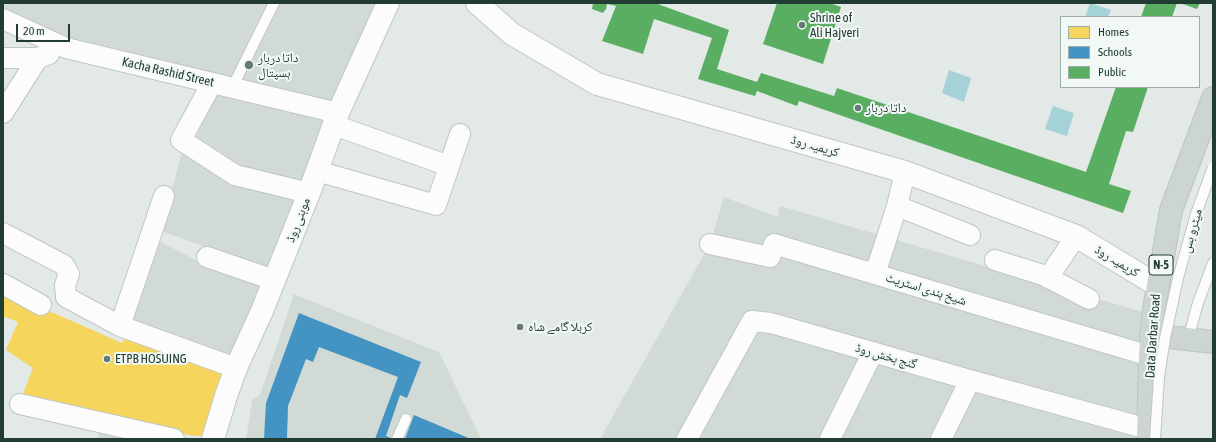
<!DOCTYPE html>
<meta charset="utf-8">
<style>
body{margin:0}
#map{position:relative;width:1216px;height:442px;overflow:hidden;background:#e3e9e6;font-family:"Asap Condensed",sans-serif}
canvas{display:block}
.frame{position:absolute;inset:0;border:4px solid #223c34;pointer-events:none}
.legend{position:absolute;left:1060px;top:16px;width:140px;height:72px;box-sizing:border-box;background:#f2f8f5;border:1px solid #9fada8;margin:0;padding:5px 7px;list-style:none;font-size:12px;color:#223c34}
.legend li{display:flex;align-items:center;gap:8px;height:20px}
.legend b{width:20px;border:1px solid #9fada8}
.scale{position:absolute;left:16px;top:24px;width:54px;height:18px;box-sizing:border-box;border:2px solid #223c34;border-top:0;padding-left:5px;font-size:12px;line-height:14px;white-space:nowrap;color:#223c34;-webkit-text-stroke:3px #f2f8f5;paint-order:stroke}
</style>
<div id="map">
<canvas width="1216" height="442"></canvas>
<div class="frame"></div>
<ul class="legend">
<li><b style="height:11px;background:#f6d55c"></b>Homes</li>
<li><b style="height:11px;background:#4393c3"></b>Schools</li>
<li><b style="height:11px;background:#5aae61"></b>Public</li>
</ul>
<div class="scale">20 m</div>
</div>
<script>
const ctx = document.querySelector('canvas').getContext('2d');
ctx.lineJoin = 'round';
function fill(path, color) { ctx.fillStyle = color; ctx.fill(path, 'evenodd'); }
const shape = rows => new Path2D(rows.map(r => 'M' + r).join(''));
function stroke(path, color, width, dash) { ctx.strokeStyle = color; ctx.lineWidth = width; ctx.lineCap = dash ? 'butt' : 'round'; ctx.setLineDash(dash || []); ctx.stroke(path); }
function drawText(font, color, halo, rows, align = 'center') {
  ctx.font = font + ' "Asap Condensed","Noto Naskh Arabic",sans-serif'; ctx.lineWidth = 4; ctx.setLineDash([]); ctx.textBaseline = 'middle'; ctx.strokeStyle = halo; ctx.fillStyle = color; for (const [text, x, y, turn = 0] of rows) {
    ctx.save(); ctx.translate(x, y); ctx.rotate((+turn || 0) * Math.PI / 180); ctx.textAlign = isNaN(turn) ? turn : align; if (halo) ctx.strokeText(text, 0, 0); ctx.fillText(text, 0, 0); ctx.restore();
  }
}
const built = shape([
 [3,3,388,3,338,113,212,83,3,20],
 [214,94,325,117,303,181,240,166,195,141],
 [182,152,232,185,296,198,271,270,161,231],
 [724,197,778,217,780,206,1153,315,1148,439,600,439,710,244],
 [157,240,205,265,262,282,230,359,128,323],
 [294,294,439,352,481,439,246,439,252,400,260,395],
 [102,427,151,439,97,439]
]);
const water = shape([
 [1090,3,1111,10,1108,17,1085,17],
 [949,70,971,78,964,102,942,93],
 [1053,106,1074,113,1067,136,1045,129]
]);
const homes = shape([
 [3,287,40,307,122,343,127,333,227,371,208,437,162,432,22,397,33,368,6,350,18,322,3,316]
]);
const schools = shape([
 [299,313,421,362,407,398,400,395,386,436,393,439,375,439,398,377,319,347,313,362,306,359,288,406,287,439,264,439,266,403],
 [414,415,471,439,405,439]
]);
const public = shape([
 [593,3,655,3,729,30,717,69,757,82,761,73,834,96,837,88,1086,172,1116,87,1148,87,1133,132,1126,131,1109,184,1131,191,1123,213,799,101,797,106,757,91,755,96,698,79,712,38,654,19,643,54,602,41,616,6,607,4,606,9,603,13,592,9],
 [777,3,829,3,841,7,823,64,763,44],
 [1146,3,1177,3,1172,17,1141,17],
 [1180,3,1200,3,1197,9]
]);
const service = shape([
 [232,88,274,3],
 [1188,339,1198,303,1213,263],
 [397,439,406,419]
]);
const minor = shape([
 [3,19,66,48,338,113],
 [3,58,38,58,49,54],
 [212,83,181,140,235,175,309,193],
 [3,113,38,58],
 [334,125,449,166],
 [317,171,436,205,460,134],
 [897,206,970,235],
 [3,233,64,265,69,274,65,285,66,297,120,326,236,368],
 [710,244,770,257,774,244,1150,356],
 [207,257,274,280],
 [995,260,1043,275,1089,299],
 [875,274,897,206,905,172],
 [1048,278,1076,236],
 [3,284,41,305],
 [120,326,164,196],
 [20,404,174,439],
 [687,439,752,321,771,323,970,380,1148,429],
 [830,439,873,352],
 [941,439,970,380]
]);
const tertiary = shape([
 [477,3,512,34,597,84,905,172,1076,236,1157,285]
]);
const secondary = shape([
 [213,439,226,396,236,368,262,311,309,193,338,113,388,3]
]);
const primary = shape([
 [1151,335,1213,342],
 [1148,439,1150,356,1153,315,1171,210,1213,98]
]);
const serviceBridge = shape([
 [1155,439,1159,377,1165,338,1178,278,1196,214,1213,167]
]);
const markers = [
 [802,25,4,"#667972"],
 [249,65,5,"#667972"],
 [858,108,4,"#667972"],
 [520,327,4,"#667972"],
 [107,359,4,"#667972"]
];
const shields = [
 [1161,265,24]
];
const shieldNames = [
 ["N-5",1161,265]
];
const poiNames = [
 ["Shrine of",810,18],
 ["Ali Hajveri",810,33],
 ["داتا دربار",258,58],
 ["ہسپتال",258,73],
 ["داتا دربار",866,108],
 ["کربلا گامے شاہ",528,327],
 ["ETPB HOSUING",115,359]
];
const streetNames = [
 ["Kacha Rashid Street",168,72,13],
 ["کریمیہ روڈ",815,146,16],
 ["موہنی روڈ",298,220,-69],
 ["میٹرو بس",1192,231,-74],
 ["کریمیہ روڈ",1117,261,31],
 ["شیخ ہندی اسٹریٹ",926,289,17],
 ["Data Darbar Road",1153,336,-86],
 ["گنج بخش روڈ",886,356,16]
];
fill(built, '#d2dad6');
fill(water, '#a5d2d6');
fill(homes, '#f6d55c');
fill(schools, '#4393c3');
fill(public, '#5aae61');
stroke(service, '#c0c6c3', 12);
stroke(minor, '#c0c6c3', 22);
stroke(tertiary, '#c0c6c3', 24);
stroke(secondary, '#bfc7c3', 24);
stroke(primary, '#bcc5c2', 24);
stroke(service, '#fbfcfb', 10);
stroke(minor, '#fbfcfb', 20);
stroke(tertiary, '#fbfcfb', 22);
stroke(secondary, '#fbfcfb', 22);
stroke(primary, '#cdd5d2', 22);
stroke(serviceBridge, '#c0c6c3', 12, []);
stroke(serviceBridge, '#fbfcfb', 10);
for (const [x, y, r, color] of markers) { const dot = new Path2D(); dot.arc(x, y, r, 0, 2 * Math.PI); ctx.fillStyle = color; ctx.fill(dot); stroke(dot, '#f2f8f5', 1.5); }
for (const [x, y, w] of shields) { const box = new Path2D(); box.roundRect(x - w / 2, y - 10, w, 20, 3); ctx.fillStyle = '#f2f8f5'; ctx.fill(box); stroke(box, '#223c34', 1); }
drawText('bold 12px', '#223c34', null, shieldNames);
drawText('13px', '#223c34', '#f2f8f5', poiNames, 'left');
drawText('13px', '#223c34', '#f2f8f5', streetNames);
</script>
